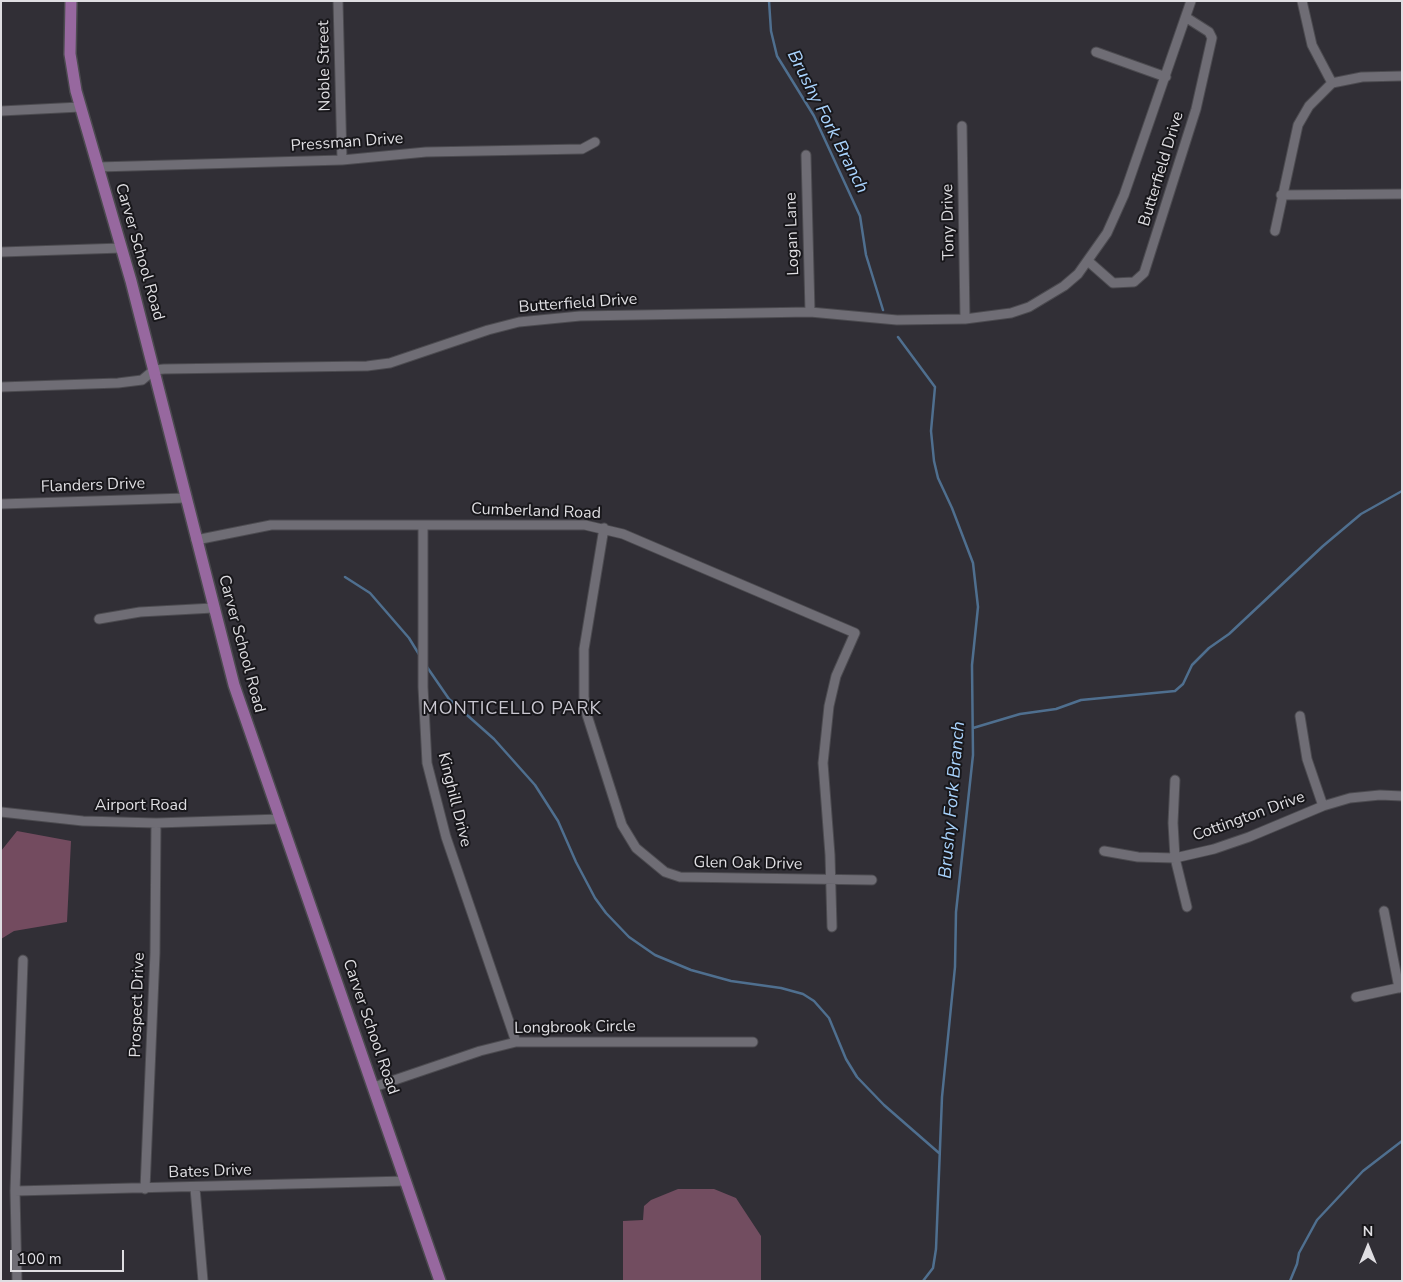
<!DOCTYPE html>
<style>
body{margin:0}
#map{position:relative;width:1403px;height:1282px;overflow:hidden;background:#312f36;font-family:"Nunito Sans",sans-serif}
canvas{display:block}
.frame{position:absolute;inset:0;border:2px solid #dfdee2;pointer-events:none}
.north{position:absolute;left:1343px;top:1222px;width:50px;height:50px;-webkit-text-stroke:4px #18171b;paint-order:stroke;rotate:0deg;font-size:14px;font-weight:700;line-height:20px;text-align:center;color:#dfdee2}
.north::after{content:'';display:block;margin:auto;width:18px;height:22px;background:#dfdee2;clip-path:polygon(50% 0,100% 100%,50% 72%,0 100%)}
.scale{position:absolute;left:10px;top:1250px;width:114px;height:22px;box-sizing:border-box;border:2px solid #dfdee2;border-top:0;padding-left:6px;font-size:15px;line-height:18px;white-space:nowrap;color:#dfdee2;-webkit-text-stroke:4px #18171b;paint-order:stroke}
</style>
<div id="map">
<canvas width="1403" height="1282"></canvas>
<div class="frame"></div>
<div class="north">N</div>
<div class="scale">100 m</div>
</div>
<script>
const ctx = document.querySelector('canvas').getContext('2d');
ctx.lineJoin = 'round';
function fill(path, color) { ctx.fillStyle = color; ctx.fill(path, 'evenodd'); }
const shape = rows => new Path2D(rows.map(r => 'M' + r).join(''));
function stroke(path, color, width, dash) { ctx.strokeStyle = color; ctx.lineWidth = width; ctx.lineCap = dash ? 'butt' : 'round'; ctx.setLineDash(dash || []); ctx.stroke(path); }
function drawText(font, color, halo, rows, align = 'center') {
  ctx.font = font + ' "Nunito Sans",sans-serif'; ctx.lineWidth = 4; ctx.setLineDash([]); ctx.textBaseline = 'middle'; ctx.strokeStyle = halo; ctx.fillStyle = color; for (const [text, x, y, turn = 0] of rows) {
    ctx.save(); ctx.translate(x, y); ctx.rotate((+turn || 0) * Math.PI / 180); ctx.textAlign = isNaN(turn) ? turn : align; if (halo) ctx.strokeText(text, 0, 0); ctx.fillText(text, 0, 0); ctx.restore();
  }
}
const green = shape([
 [678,1189,714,1189,736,1198,761,1236,761,1281,623,1281,623,1221,643,1220,644,1206,651,1200]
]);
const forest = shape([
 [17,831,71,841,67,922,14,931,1,939,1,851]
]);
const stream = shape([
 [769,1,771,31,777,56,814,116,860,216,866,255,883,310],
 [898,337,935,387,931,431,934,461,938,478,952,508,973,563,978,607,972,665,973,755,956,912,955,967,942,1097,936,1249,933,1268,923,1281],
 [345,577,370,593,409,638,420,656],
 [427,667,449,699,494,739,535,785,558,821,576,862,595,898,606,913,629,937,655,955,691,970,731,981,781,988,803,994,814,1001,829,1018,846,1059,857,1077,884,1105,939,1153],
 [973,728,1020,714,1056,709,1081,700,1175,691,1183,684,1192,665,1209,648,1229,634,1323,546,1361,514,1402,491],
 [1290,1281,1297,1264,1299,1253,1317,1220,1363,1171,1402,1141]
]);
const minor = shape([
 [338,1,342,160],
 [1302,1,1312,45,1332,83],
 [1096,52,1166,77],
 [1,111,80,107],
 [962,126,965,319],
 [806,155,810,312],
 [98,167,342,160,426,152,582,149,595,142],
 [1281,195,1402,194],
 [1275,231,1298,125,1309,106,1332,83,1362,77,1402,76],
 [1,252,122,248],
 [1088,261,1113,283,1134,282,1144,273,1196,109,1212,38,1209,32,1187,18],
 [1,387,118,383,142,380,154,370,164,369,367,366,390,363,488,330,519,322,580,316,810,312,897,320,965,319,1011,313,1029,307,1064,286,1078,274,1107,233,1124,195,1191,1],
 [1,504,186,498],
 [423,525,423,687,427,763,446,837,516,1042],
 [604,528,584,649,584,697,587,715,622,825,636,848,665,872,680,877,872,880],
 [196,540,271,525,585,525,623,534,855,633,836,676,829,706,823,763,830,855,832,927],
 [99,619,140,612,213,608],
 [1300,716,1307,759,1323,806],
 [1175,780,1173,823,1175,858,1187,907],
 [1,812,83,821,156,823,281,819],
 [1104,851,1138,857,1175,858,1214,849,1249,837,1323,806,1350,798,1380,795,1402,796],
 [1384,911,1399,988],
 [1356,997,1402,987],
 [374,1087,480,1051,516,1042,753,1042],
 [195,1188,203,1281],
 [145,1189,155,953,156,823],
 [15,1191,406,1181],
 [17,1281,15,1191,23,960]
]);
const major = shape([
 [71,1,70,54,76,91,131,281,234,685,440,1281]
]);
const streetNames = [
 ["Noble Street",325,66,-91],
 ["Pressman Drive",347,143,-4],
 ["Butterfield Drive",1162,169,-73],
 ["Tony Drive",949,222,-91],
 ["Logan Lane",793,234,-92],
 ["Carver School Road",139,252,74],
 ["Butterfield Drive",578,304,-4],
 ["Flanders Drive",93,486,-2],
 ["Cumberland Road",536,512,2],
 ["Carver School Road",241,644,75],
 ["Kinghill Drive",454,800,76],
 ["Airport Road",141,806],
 ["Cottington Drive",1249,817,-20],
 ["Glen Oak Drive",748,864,1],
 ["Prospect Drive",138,1005,-88],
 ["Carver School Road",370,1027,71],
 ["Longbrook Circle",575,1028,-1],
 ["Bates Drive",210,1172,-2]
];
const waterNames = [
 ["Brushy Fork Branch",827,122,63],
 ["Brushy Fork Branch",953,800,-85]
];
const neighbourhoodNames = [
 ["MONTICELLO PARK",512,710]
];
fill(green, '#724d60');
fill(forest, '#734b5f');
stroke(stream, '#4f6f8f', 2.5);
stroke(minor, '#4c4b50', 11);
stroke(major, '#4c4b50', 14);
stroke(minor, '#6f6d75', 9);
stroke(major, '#97689f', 11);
drawText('16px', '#dfdee2', '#18171b', streetNames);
drawText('italic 18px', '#a9d3fd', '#18171b', waterNames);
ctx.letterSpacing = '1px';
drawText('18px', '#c9c7d0', '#18171b', neighbourhoodNames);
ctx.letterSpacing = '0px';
</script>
